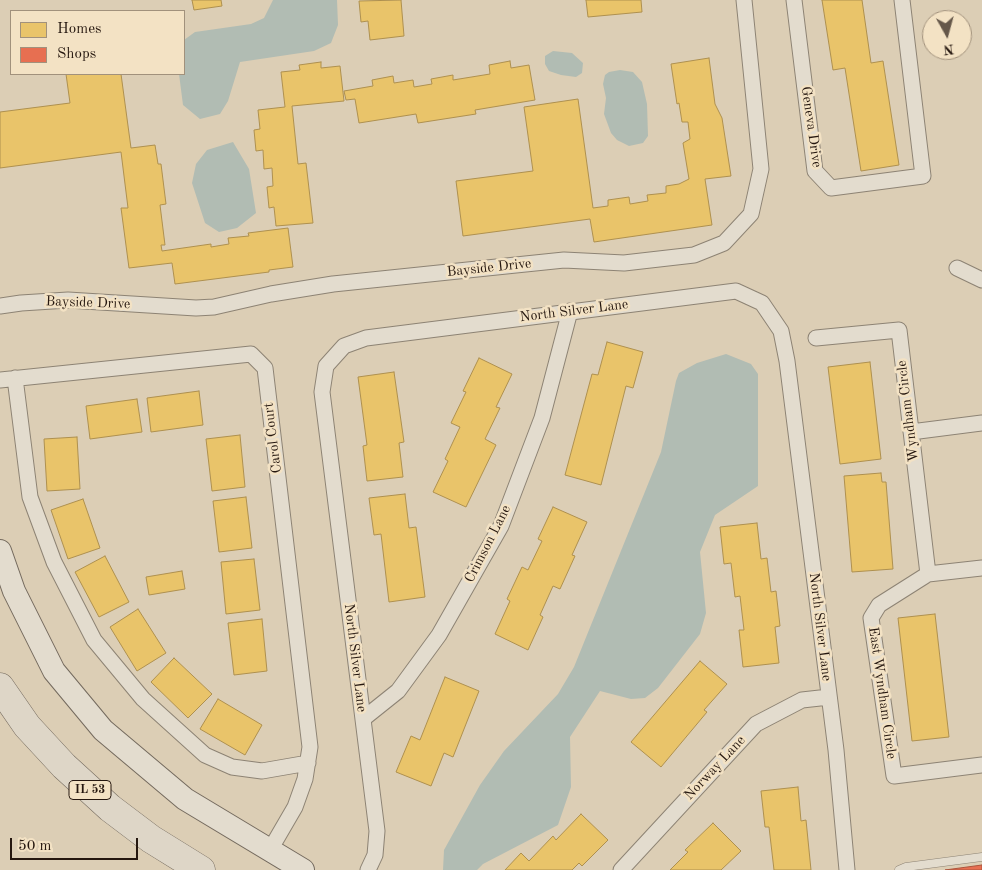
<!DOCTYPE html>
<style>
body{margin:0}
#map{position:relative;width:982px;height:870px;overflow:hidden;background:#dcceb5;font-family:"Old Standard TT",serif}
canvas{display:block}
.legend{position:absolute;left:10px;top:10px;width:175px;height:65px;box-sizing:border-box;background:#f3e2c4;border:1px solid #a1917c;margin:0;padding:6px 9px;list-style:none;font-size:15px;color:#25170f}
.legend li{display:flex;align-items:center;gap:10px;height:25px}
.legend b{width:25px;border:1px solid #a1917c}
.north{position:absolute;left:922px;top:10px;width:50px;height:50px;box-sizing:border-box;background:#f3e2c4;border:1px solid #a1917c;border-radius:50%;rotate:173deg;font-size:14px;font-weight:700;line-height:20px;text-align:center;color:#25170f}
.north::after{content:'';display:block;margin:auto;width:18px;height:22px;background:#655749;clip-path:polygon(50% 0,100% 100%,50% 72%,0 100%)}
.scale{position:absolute;left:10px;top:838px;width:128px;height:22px;box-sizing:border-box;border:2px solid #25170f;border-top:0;padding-left:6px;font-size:15px;line-height:18px;white-space:nowrap;color:#25170f;-webkit-text-stroke:4px #f3e2c4;paint-order:stroke}
</style>
<div id="map">
<canvas width="982" height="870"></canvas>
<ul class="legend">
<li><b style="height:14px;background:#e9c46a"></b>Homes</li>
<li><b style="height:14px;background:#e76f51"></b>Shops</li>
</ul>
<div class="north">N</div>
<div class="scale">50 m</div>
</div>
<script>
const ctx = document.querySelector('canvas').getContext('2d');
ctx.lineJoin = 'round';
function fill(path, color) { ctx.fillStyle = color; ctx.fill(path, 'evenodd'); }
const shape = rows => new Path2D(rows.map(r => 'M' + r).join(''));
function stroke(path, color, width, dash) { ctx.strokeStyle = color; ctx.lineWidth = width; ctx.lineCap = dash ? 'butt' : 'round'; ctx.setLineDash(dash || []); ctx.stroke(path); }
function drawText(font, color, halo, rows, align = 'center') {
  ctx.font = font + ' "Old Standard TT",serif'; ctx.lineWidth = 5; ctx.setLineDash([]); ctx.textBaseline = 'middle'; ctx.strokeStyle = halo; ctx.fillStyle = color; for (const [text, x, y, turn = 0] of rows) {
    ctx.save(); ctx.translate(x, y); ctx.rotate((+turn || 0) * Math.PI / 180); ctx.textAlign = isNaN(turn) ? turn : align; if (halo) ctx.strokeText(text, 0, 0); ctx.fillText(text, 0, 0); ctx.restore();
  }
}
const water = shape([
 [273,0,337,0,338,25,331,43,314,51,240,62,228,101,220,114,200,119,183,105,179,74,184,74,184,40,195,32,251,24,264,18],
 [553,51,572,53,583,63,582,73,576,77,561,75,549,71,545,64,545,56],
 [620,70,633,72,642,82,647,104,648,136,643,143,629,146,617,140,611,133,604,114,606,98,603,84,605,75,609,72],
 [233,142,249,169,256,213,237,228,219,232,205,223,192,183,196,164,207,150],
 [726,354,751,364,758,374,758,486,715,515,700,552,706,613,700,634,658,688,645,698,631,699,600,691,570,737,571,787,558,825,483,864,477,870,443,870,444,850,480,785,504,751,558,694,574,667,661,452,676,381,679,373,697,363]
]);
const homes = shape([
 [192,0,221,0,222,6,194,10,192,0],
 [401,0,404,36,370,40,368,21,361,22,359,1,401,0],
 [586,0,641,0,642,12,588,17,586,0],
 [822,0,862,0,871,63,883,61,899,165,861,171,845,68,833,70,822,0],
 [709,58,715,104,722,118,731,176,705,179,712,225,594,242,590,219,463,236,456,181,533,171,524,107,578,99,593,208,608,206,608,200,629,197,630,204,648,201,647,195,666,193,666,186,679,184,689,179,683,143,690,139,688,122,682,122,679,103,677,104,671,64,709,58],
 [510,61,511,68,529,65,535,100,475,110,476,114,418,123,416,114,359,123,355,99,346,100,344,91,373,86,372,80,393,76,394,83,413,80,414,87,432,84,431,79,453,75,453,80,490,74,489,65,510,61],
 [321,62,321,68,340,66,344,101,292,106,298,164,306,163,313,223,276,226,274,207,269,208,267,187,273,186,272,168,264,169,263,150,256,151,254,130,260,129,258,110,285,107,281,72,300,70,299,65,321,62],
 [66,74,121,74,131,148,155,145,158,164,161,164,166,204,160,205,165,245,161,245,162,251,211,244,211,247,229,244,228,238,249,236,248,233,288,228,293,267,269,270,269,272,175,284,172,263,129,268,121,208,128,208,121,152,0,168,0,112,70,103,66,74],
 [607,342,643,352,633,388,626,386,601,485,565,475,592,374,598,375,607,342],
 [479,358,512,374,496,407,500,408,485,439,496,445,466,507,433,492,448,461,445,459,460,427,451,423,466,392,463,391,479,358],
 [870,362,881,459,840,464,828,367,870,362],
 [394,372,404,442,399,443,403,477,367,481,363,446,367,445,358,377,394,372],
 [199,391,203,425,151,432,147,398,199,391],
 [137,399,142,432,90,439,86,406,137,399],
 [240,435,245,487,212,491,206,439,240,435],
 [77,437,80,489,47,491,44,439,77,437],
 [881,473,882,482,886,482,893,569,852,572,844,476,881,473],
 [405,494,409,528,416,527,425,597,389,602,381,534,374,535,369,498,405,494],
 [246,497,252,548,219,552,213,501,246,497],
 [83,499,100,548,68,559,51,510,83,499],
 [553,507,587,522,572,555,575,556,560,589,553,586,540,615,543,617,528,650,495,634,510,601,507,599,522,567,528,570,542,541,538,539,553,507],
 [757,523,761,559,767,558,771,592,776,591,780,626,775,627,779,663,743,667,739,630,744,630,740,596,735,597,731,563,724,564,720,527,757,523],
 [105,556,129,602,99,617,75,572,105,556],
 [254,559,260,610,226,614,221,562,254,559],
 [182,571,185,589,149,595,146,577,182,571],
 [138,609,166,653,137,671,110,627,138,609],
 [935,614,949,737,912,741,898,618,935,614],
 [262,619,267,671,234,675,228,623,262,619],
 [174,658,212,694,188,718,151,682,174,658],
 [700,661,727,684,704,710,707,712,661,767,631,742,700,661],
 [445,677,479,691,453,757,444,753,431,786,396,772,411,736,420,740,445,677],
 [218,699,262,725,245,755,200,729,218,699],
 [798,787,801,821,806,820,811,870,774,870,769,827,765,827,761,791,798,787],
 [581,814,608,840,582,866,579,863,572,870,505,870,521,853,529,861,553,836,556,840,581,814],
 [713,823,741,851,721,870,670,870,688,852,685,850,713,823]
]);
const shops = shape([
 [982,865,982,870,945,870,982,865]
]);
const lane = shape([
 [899,870,906,867,982,857]
]);
const street = shape([
 [794,0,815,171,831,188,923,176,902,0],
 [957,268,982,280],
 [0,306,21,303,68,300,196,308,214,307,271,294,333,284,564,260,624,263,694,255,724,243,751,214,761,169,744,0],
 [816,338,899,330,928,574],
 [15,378,30,497,54,562,94,640,143,699,205,755,232,767,262,771,308,763],
 [0,380,251,354,265,368,310,747,305,779,295,807,270,850],
 [911,432,982,423],
 [982,568,928,574,879,605,871,618,894,776,982,765],
 [363,719,398,691,439,635,501,526,542,418,570,311],
 [368,870,375,855,377,831,322,392,326,366,344,346,366,338,736,291,762,303,781,331,787,361,836,750,847,870],
 [621,870,756,724,802,700,829,697]
]);
const secondary = shape([
 [0,551,14,591,54,671,103,730,185,799,303,870]
]);
const highway = shape([
 [0,687,27,726,64,766,110,808,151,839,201,870]
]);
const shields = [
 [90,790,42]
];
const shieldNames = [
 ["IL 53",90,790]
];
const streetNames = [
 ["Geneva Drive",811,127,82],
 ["Bayside Drive",489,268,-6],
 ["Bayside Drive",88,303,2],
 ["North Silver Lane",574,311,-7],
 ["Wyndham Circle",908,411,-97],
 ["Carol Court",273,438,-97],
 ["Crimson Lane",488,544,-63],
 ["North Silver Lane",820,627,83],
 ["North Silver Lane",355,658,83],
 ["East Wyndham Circle",882,693,82],
 ["Norway Lane",715,768,-47]
];
fill(water, '#b1bcb3');
fill(homes, '#e9c46a');
stroke(homes, '#ae904f', 1);
fill(shops, '#e76f51');
stroke(shops, '#ad553d', 1);
stroke(lane, '#8d8374', 9);
stroke(street, '#8d8374', 17);
stroke(secondary, '#746a5e', 24);
stroke(highway, '#746a5e', 29);
stroke(lane, '#e3dcce', 8);
stroke(street, '#e3dcce', 15);
stroke(secondary, '#e3dcce', 22);
stroke(highway, '#ded6c7', 28);
for (const [x, y, w] of shields) { const box = new Path2D(); box.roundRect(x - w / 2, y - 9.5, w, 19, 4); ctx.fillStyle = '#f3e2c4'; ctx.fill(box); stroke(box, '#25170f', 1); }
drawText('bold 12px', '#25170f', null, shieldNames);
drawText('14px', '#25170f', '#f3e2c4', streetNames);
</script>
